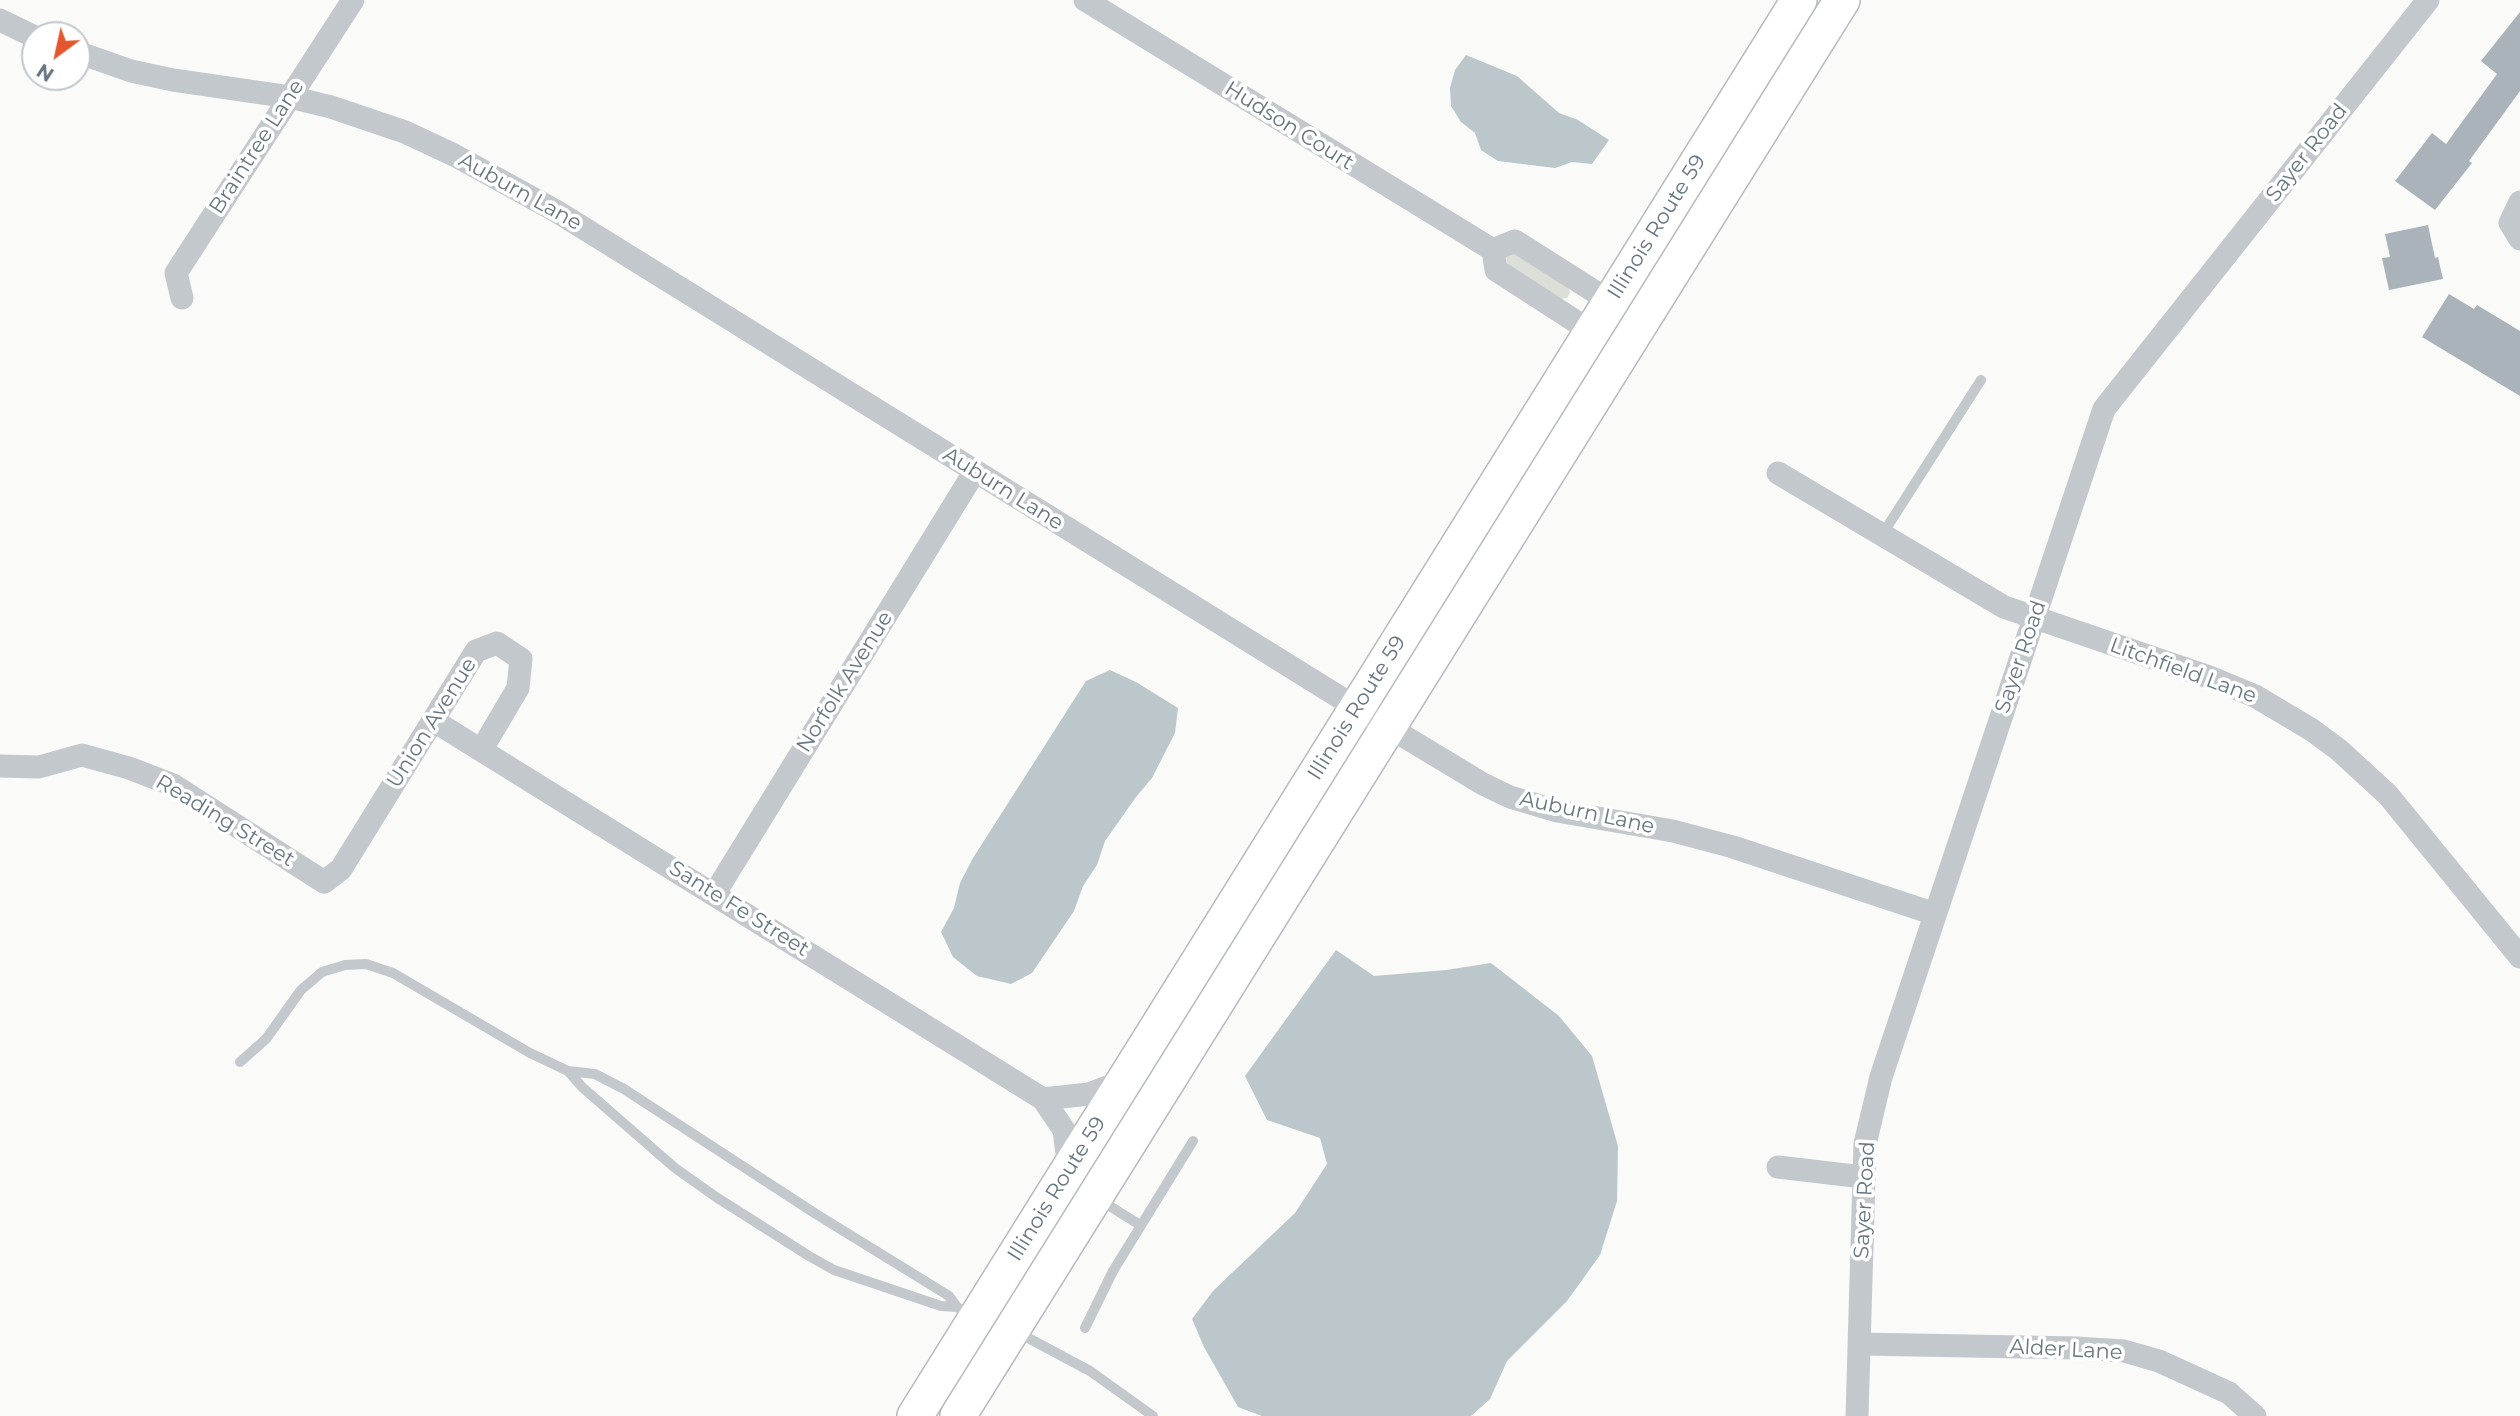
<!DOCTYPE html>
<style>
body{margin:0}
#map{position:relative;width:2520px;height:1416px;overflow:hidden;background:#fafaf8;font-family:Montserrat,sans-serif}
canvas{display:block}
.north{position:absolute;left:21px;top:21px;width:70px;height:70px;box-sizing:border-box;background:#fff;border:2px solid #c1c8cd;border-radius:50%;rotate:213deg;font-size:19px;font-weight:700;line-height:28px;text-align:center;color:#657683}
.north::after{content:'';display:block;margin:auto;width:24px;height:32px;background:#e4572e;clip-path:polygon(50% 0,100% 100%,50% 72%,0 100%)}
</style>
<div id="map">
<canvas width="2520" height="1416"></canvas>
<div class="north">N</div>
</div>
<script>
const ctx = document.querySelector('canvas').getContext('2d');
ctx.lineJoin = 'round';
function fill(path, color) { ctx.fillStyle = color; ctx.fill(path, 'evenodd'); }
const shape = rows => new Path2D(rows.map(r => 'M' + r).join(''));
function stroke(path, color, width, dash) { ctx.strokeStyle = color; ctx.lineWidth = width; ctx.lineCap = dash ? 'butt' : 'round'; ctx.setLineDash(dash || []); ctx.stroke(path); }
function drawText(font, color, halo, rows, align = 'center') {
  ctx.font = font + ' Montserrat,sans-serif'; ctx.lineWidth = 7; ctx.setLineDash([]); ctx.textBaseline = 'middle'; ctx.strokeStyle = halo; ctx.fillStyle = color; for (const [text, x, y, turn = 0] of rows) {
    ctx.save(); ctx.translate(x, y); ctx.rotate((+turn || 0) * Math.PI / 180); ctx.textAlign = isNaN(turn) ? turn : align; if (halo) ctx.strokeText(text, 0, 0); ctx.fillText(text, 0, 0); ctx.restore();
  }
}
const green = shape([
 [1513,253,1568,286,1570,293,1567,298,1560,299,1507,266,1506,257]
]);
const water = shape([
 [1466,55,1517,76,1559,113,1578,120,1609,140,1592,164,1572,162,1555,168,1498,161,1481,150,1475,133,1461,122,1451,106,1450,88,1455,70],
 [1110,670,1136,682,1178,708,1175,733,1152,778,1136,797,1105,841,1097,865,1083,886,1074,911,1032,973,1011,984,977,976,953,957,941,932,954,908,960,883,973,858,1086,681],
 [1336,950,1374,976,1446,970,1491,963,1559,1016,1592,1056,1618,1146,1617,1201,1600,1255,1567,1301,1507,1361,1490,1399,1471,1416,1262,1416,1238,1407,1204,1347,1192,1319,1213,1291,1295,1213,1327,1164,1320,1138,1267,1120,1245,1076]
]);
const building = shape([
 [2520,12,2520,91,2469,161,2472,163,2435,210,2395,181,2432,133,2446,144,2497,74,2481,61],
 [2428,225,2435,258,2438,257,2443,279,2389,290,2382,258,2390,257,2385,234],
 [2449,294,2474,309,2477,305,2520,331,2520,396,2422,337]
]);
const lane = shape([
 [1882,535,1981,380],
 [240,1062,266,1039,301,990,322,972,345,965,366,964,393,973,530,1053,568,1071,582,1087,675,1168,716,1197,809,1256,834,1270,941,1306,957,1307,973,1317],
 [568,1071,595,1074,624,1089,816,1214,949,1296,957,1307],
 [1100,1200,1140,1225],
 [1085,1328,1113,1271,1193,1141],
 [1017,1332,1090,1371,1153,1416]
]);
const street = shape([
 [1085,0,1493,250],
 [0,20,35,37],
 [77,52,131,71,173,80,290,97,331,107,405,132,454,155,556,211,1357,708,1483,784,1510,797,1557,811,1673,831,1733,847,1935,914],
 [2520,202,2510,223,2520,239],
 [1493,250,1515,241,1611,302],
 [1493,250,1496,270,1592,332],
 [182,298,176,273,353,0],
 [1778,473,2004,607,2209,677,2255,696,2312,730,2339,750,2388,795,2520,957],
 [434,721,1043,1099,1064,1130,1069,1169],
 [0,766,39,767,82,755,129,768,173,785,324,882,341,869,476,651,497,643,521,659,518,688,482,749],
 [715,893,975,471],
 [1043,1099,1089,1094,1123,1081],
 [1778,1167,1863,1177],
 [1861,1344,2076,1348,2124,1351,2159,1361,2229,1393,2255,1416],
 [1857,1416,1865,1144,1881,1077,2104,409,2428,0]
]);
const primary = shape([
 [915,1416,1799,0],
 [958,1416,1842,0]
]);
const streetNames = [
 ["Hudson Court",1289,126,32],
 ["Braintree Lane",257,147,-57],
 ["Sayer Road",2307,153,-52],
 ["Auburn Lane",520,192,29],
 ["Illinois Route 59",1657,227,-58],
 ["Auburn Lane",1003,489,32],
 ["Sayer Road",2021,657,-71],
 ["Litchfield Lane",2183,671,20],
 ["Norfolk Avenue",845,682,-58],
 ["Illinois Route 59",1357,708,-58],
 ["Union Avenue",432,723,-58],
 ["Auburn Lane",1587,813,12],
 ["Reading Street",225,821,31],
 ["Sante Fe Street",739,909,32],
 ["Illinois Route 59",1057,1189,-58],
 ["Sayer Road",1865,1200,-87],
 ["Alder Lane",2066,1350,3]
];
fill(green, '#dadfd7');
fill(water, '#bbc7cb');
fill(building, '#aab3b9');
stroke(primary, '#b5babe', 38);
stroke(lane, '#c3c8cc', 10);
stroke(street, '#c3c8cc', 23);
stroke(primary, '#fff', 35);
drawText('21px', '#657683', '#fff', streetNames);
</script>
